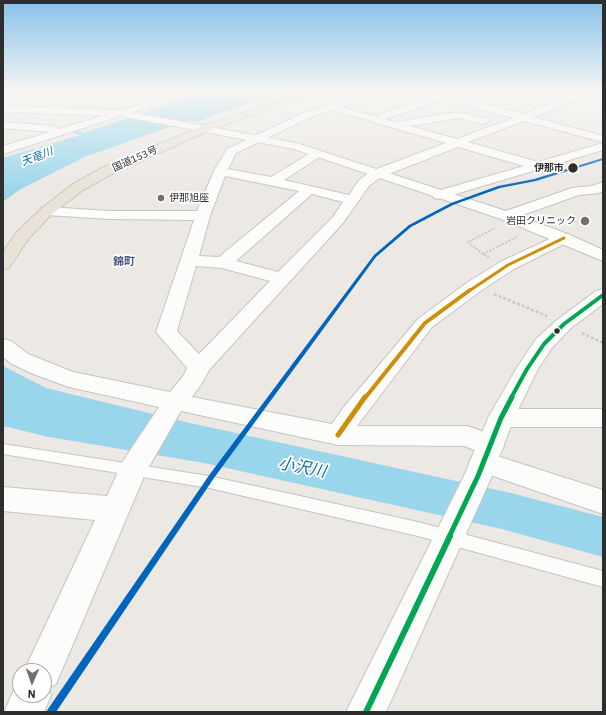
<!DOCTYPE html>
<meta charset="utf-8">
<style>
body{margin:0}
#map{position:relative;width:606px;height:715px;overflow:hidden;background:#ece8e4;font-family:"IBM Plex Sans",sans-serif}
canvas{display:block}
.frame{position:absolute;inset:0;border:4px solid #2e2e2e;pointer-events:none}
.north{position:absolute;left:12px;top:663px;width:40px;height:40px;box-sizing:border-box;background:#fff;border:1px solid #ababab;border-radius:50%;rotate:182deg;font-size:11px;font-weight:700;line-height:16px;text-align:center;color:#2e2e2e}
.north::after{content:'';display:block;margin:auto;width:14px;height:18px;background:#706f6e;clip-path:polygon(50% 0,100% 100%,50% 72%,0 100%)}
</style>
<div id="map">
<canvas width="606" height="715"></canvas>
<div class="frame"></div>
<div class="north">N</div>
</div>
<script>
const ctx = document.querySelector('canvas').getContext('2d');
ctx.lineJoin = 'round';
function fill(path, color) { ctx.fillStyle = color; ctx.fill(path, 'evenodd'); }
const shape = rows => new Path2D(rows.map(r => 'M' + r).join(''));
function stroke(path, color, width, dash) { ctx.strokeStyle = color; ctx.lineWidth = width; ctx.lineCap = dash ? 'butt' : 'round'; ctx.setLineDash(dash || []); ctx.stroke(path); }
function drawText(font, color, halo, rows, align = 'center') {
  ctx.font = font + ' "IBM Plex Sans","Noto Sans JP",sans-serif'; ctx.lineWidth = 3.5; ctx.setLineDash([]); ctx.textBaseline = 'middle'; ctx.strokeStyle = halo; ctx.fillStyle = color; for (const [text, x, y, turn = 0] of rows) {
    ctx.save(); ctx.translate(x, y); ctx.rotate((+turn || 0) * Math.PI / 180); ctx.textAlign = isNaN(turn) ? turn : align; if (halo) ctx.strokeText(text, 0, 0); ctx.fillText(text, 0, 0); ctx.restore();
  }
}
const water = shape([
 [210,91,293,91,225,111,197,122,189,120,82,158,19,190,3,202,3,158,80,135,73,132,77,131,84,133,177,101,170,99,179,100],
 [3,366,46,388,190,423,511,493,603,517,603,557,502,529,204,463,49,437,3,426]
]);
const pathFar1 = shape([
 [483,254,468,242,495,228],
 [489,257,483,254,517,237]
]);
const path = shape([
 [494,294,547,316],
 [582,333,603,343]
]);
const service = shape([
 [3,444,209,476,418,522,603,571,603,587,418,536,209,488,3,454,3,444]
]);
const minor = shape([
 [3,91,14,91,3,96,3,91],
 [184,91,197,91,3,154,3,146,50,132,3,128,3,122,54,126,59,129,184,91],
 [375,91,388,91,342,107,380,118,379,116,380,114,435,96,422,93,421,91,434,91,523,114,585,91,596,91,595,93,533,117,603,136,603,142,524,121,468,142,538,162,603,143,603,150,439,199,434,198,432,195,434,192,524,166,458,147,381,177,369,186,343,223,209,370,202,383,192,397,332,424,343,408,418,319,468,282,502,261,558,235,564,233,570,235,572,238,570,241,514,269,482,290,432,327,357,426,467,426,476,429,500,439,504,446,500,453,494,455,603,490,603,514,473,469,469,462,473,455,480,452,464,446,338,445,181,411,146,472,56,684,48,688,51,695,44,712,4,712,18,681,20,681,20,695,44,695,44,671,24,671,95,520,3,511,3,487,107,496,123,461,159,407,69,387,33,374,12,364,3,357,3,339,11,341,28,354,73,372,170,392,184,375,187,368,156,332,194,220,110,219,47,215,42,214,40,211,42,208,47,207,110,211,197,211,214,171,227,149,303,113,375,91],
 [445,99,513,118,457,139,409,126,459,118,484,124,489,121,488,119,459,112,396,122,384,119,445,99],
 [332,110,446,143,371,171,359,180,349,195,284,180,321,156,323,153,317,149,271,177,228,169,236,153,311,117,332,110],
 [225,176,299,191,219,257,199,256,210,216,225,176],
 [312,194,343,202,333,217,278,272,236,261,312,194],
 [196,266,222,268,270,281,199,354,177,331,196,266],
 [501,409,603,409,603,427,501,427,492,424,488,418,492,412,501,409]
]);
const tertiary = shape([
 [3,106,120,110,296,143,506,211,572,188,592,186,603,182,603,191,599,193,579,195,520,216,570,235,603,250,603,261,501,219,294,149,120,116,3,112,3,106]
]);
const secondary = shape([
 [603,289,603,304,571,328,552,348,538,369,514,418,492,476,386,712,346,712,464,476,488,418,516,369,536,339,557,320,596,291,603,289]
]);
const trunk = shape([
 [311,91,323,91,213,129,112,174,83,190,52,214,29,238,9,268,3,269,3,252,17,232,42,208,73,184,102,168,205,125,311,91]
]);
const bus1Far2 = shape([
 [469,291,508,265,564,238]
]);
const bus1Far1 = shape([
 [365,398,425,323,470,290]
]);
const bus1 = shape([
 [338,435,365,397]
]);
const bus2Far2 = shape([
 [511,398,527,369,544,344,564,324,603,295]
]);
const bus2Far1 = shape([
 [449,537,478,476,501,418,512,397]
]);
const bus2 = shape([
 [366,712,450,536]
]);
const rail1 = shape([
 [603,158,603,160,536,181,500,188,453,205,411,227,376,257,214,478,56,712,46,712,48,709,210,474,374,255,409,225,451,203,498,186,534,179,603,158]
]);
const markers = [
 [573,168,5.5,"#2e2e2e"],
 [161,198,4,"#706f6e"],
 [585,221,5,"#706f6e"],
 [557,331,3.5,"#2e2e2e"]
];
const farStreetnames = [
 ["国道153号",135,159,-24]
];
const farStopnames = [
 ["伊那市",564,168]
];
const farPoinames = [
 ["伊那旭座",169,198],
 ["岩田クリニック",576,221,"right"]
];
const farWaternames = [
 ["天竜川",37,157,-21]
];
const farNeighbourhoodnames = [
 ["錦町",124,262]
];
const nearWaternames = [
 ["小沢川",302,468,11]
];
fill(water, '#99d6ec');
stroke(service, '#c5c4c5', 2);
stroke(minor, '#c5c4c5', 2);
stroke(tertiary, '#c5c4c5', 2);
stroke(secondary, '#c5c4c5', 2);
stroke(trunk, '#c6c5c4', 2);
stroke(pathFar1, '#c9c9c8', 2, [2, 1.5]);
stroke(path, '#c9c9c8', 2.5, [3, 2]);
fill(service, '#fcfcfb');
fill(minor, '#fcfcfb');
fill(tertiary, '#fcfcfb');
fill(secondary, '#fcfcfb');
fill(trunk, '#e9e2d6');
stroke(bus1Far2, '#cf8e09', 3);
stroke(bus1Far1, '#cf8e09', 4);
stroke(bus1, '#cf8e09', 5);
stroke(bus2Far2, '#00a651', 4);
stroke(bus2Far1, '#00a651', 5);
stroke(bus2, '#00a651', 6);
fill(rail1, '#0065bd');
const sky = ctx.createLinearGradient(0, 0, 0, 191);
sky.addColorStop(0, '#88c2ea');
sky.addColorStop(0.48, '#f6f5f3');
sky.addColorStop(1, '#f6f5f300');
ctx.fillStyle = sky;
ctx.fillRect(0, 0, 606, 191);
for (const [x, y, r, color] of markers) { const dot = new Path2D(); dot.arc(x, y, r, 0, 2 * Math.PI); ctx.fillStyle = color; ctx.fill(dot); stroke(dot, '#fff', 1.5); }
drawText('10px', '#2e2e2e', '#fff', farStreetnames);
drawText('bold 10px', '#2e2e2e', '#fff', farStopnames, 'right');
drawText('10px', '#2e2e2e', '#fff', farPoinames, 'left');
drawText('italic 11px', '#0d6fa3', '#fff', farWaternames);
drawText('bold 11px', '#4d5680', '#fff', farNeighbourhoodnames);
drawText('italic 16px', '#0d6fa3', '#fff', nearWaternames);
</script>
